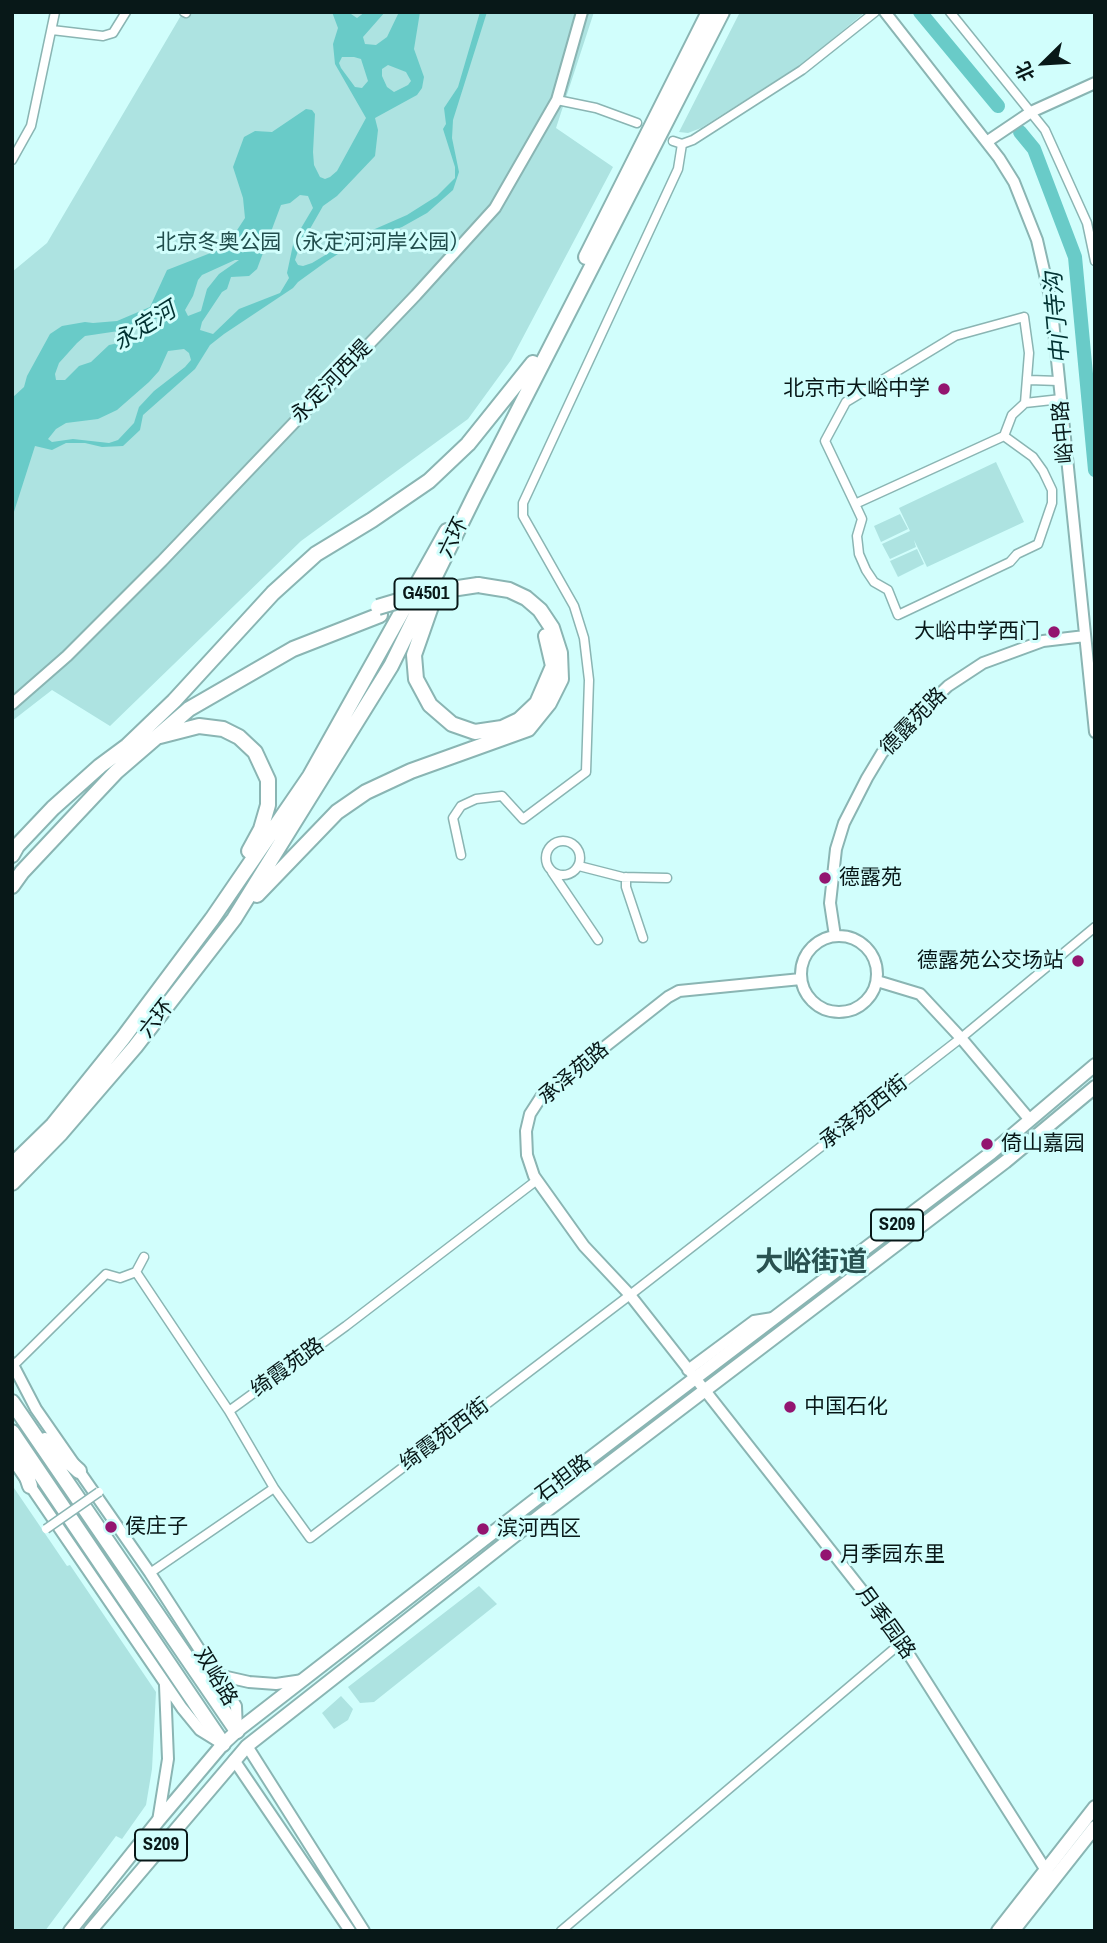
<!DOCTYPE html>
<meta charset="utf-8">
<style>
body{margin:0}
#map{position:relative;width:1107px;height:1943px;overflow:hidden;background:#d1fefc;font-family:"Archivo Narrow","Noto Sans SC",sans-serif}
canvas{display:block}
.frame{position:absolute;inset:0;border:14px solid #081818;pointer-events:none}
.north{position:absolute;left:1009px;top:28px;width:70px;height:70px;-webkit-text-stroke:5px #d1fefc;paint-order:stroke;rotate:246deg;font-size:19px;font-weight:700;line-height:28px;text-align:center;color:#081818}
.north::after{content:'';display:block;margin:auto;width:24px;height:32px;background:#081818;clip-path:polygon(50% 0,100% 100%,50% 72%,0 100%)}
</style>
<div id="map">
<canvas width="1107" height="1943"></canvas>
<div class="frame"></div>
<div class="north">北</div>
</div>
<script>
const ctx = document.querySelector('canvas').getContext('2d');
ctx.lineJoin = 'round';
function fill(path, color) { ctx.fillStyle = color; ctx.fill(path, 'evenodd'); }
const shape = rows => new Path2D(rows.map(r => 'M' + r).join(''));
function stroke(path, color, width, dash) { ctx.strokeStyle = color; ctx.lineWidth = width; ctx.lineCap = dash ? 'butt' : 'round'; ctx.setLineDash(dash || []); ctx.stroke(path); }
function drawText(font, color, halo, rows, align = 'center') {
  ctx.font = font + ' "Archivo Narrow","Noto Sans SC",sans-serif'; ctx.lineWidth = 6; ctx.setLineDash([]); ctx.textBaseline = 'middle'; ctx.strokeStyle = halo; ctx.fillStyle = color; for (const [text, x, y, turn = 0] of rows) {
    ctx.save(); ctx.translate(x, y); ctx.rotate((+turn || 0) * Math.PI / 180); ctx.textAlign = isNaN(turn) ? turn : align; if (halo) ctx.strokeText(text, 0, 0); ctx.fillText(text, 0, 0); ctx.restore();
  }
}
const green = shape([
 [183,12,594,12,556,128,613,167,511,360,468,419,301,541,110,726,52,690,12,721,12,272,47,243],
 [740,12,865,12,804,63,701,128,688,133,679,132],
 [996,462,1024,522,927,567,914,540,916,547,890,559,882,544,910,531,899,508],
 [900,514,908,529,881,542,874,526],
 [917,549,924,564,898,577,890,561],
 [12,1485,67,1566,70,1565,156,1692,152,1769,146,1805,122,1839,116,1836,45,1931,12,1931],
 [479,1586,497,1604,374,1702,360,1703,348,1687],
 [341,1696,353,1709,348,1720,334,1729,322,1713]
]);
const water = shape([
 [332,12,348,12,357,18,365,12,385,12,363,37,365,44,376,45,387,37,399,12,420,12,414,49,424,77,422,88,417,95,375,118,378,130,375,156,337,196,323,206,299,248,295,260,298,265,303,266,312,263,352,239,407,215,437,196,455,178,455,167,443,129,446,124,444,108,458,87,480,12,487,12,453,120,452,138,459,172,453,190,427,213,402,227,349,247,327,261,298,282,293,288,224,334,210,345,195,369,143,415,140,430,123,446,102,447,85,443,66,443,52,450,35,446,12,518,12,398,24,387,27,376,50,334,62,326,85,322,93,323,117,321,150,307,167,270,226,247,245,218,243,198,233,167,244,137,255,131,272,132,306,109,312,110,315,114,313,152,314,165,320,177,325,179,330,177,337,171,366,118,335,64,333,44,338,28],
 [342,57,354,57,361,59,368,81,362,88,355,87,341,68,339,63],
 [388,65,406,72,411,81,408,85,394,92,387,87,382,76,382,69],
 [300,195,308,196,313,208,294,240,287,273,289,278,280,293,239,309,213,334,200,330,202,322,222,292,227,289,231,277,249,276,257,269,281,205,290,203],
 [235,260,239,260,219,274,207,289,201,311,188,316,185,310,193,296,198,280,202,275],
 [160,317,163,319,161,325,156,329,128,341,109,345,91,362,79,366,65,380,56,380,55,374,59,363,77,343,85,336,132,329],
 [184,349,189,353,191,360,185,367,154,391,139,407,134,423,118,440,109,443,73,439,52,442,48,439,56,429,66,423,98,419,117,410,149,382,159,371,168,351]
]);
const river = shape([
 [920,12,998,106],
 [1020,132,1034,149,1075,257,1095,470]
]);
const street = shape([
 [184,12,186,13],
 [950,12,1045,130,1087,223,1095,261],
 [52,30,103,36,113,33,126,12],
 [557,100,596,108,637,123],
 [673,141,682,144,693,140,802,70,875,12],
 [12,160,31,126,55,12],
 [1029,380,1059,381],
 [1025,403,1029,353,1024,317,955,336,846,402,825,441,855,504,1004,436,1012,415,1025,403,1061,399],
 [855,504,862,519,857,536,859,554,866,570,874,582,888,590,898,615,1010,562,1017,554,1038,544,1052,503,1052,490,1043,471,1033,457,1004,436],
 '546 858a17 17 0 1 1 34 0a17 17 0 1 1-34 0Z',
 [461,855,453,818,461,806,476,799,502,796,523,819,586,772,589,680,584,638,574,606,523,516,523,503,678,169,682,144],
 [579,866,622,877,667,878],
 [552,872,598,940],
 [626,877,626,887,643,938],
 [136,1272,229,1411],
 [13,1366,106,1274,120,1278,136,1272,144,1257],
 [274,1488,310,1538,630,1295,961,1038,1095,927],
 [150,1573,274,1488,229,1411,346,1326,537,1180],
 [561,1931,901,1643]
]);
const secondary = shape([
 [885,12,999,158,1014,182,1037,240,1051,301,1095,732],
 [988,141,1031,112,1095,83],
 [12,704,67,656,162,561,416,295,495,208,557,100,582,12],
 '801 974a38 38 0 1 1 76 0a38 38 0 1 1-76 0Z',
 [835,936,830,903,836,849,844,823,867,778,882,753,899,733,948,686,983,663,1043,641,1085,636],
 [801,979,679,991,668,997,541,1097,530,1114,526,1131,527,1155,534,1176,584,1246,630,1295,894,1631,1049,1875],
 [877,981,920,994,961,1038,1030,1120],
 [12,1363,36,1409,150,1573,236,1706,237,1731],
 [688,1370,754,1321,773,1318],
 [12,1459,182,1708,200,1730,221,1743],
 [214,1671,218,1675,249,1682,276,1684,303,1680],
 [247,1746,364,1931],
 [234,1760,350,1931],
 [158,1821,168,1759,165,1685]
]);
const primary = shape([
 [70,1931,158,1821,223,1744,237,1731,531,1503,991,1153,1095,1065],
 [90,1931,247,1746,541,1515,1005,1162,1095,1087],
 [998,1931,1095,1807],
 [1013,1931,1095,1827]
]);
const highway = shape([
 [586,257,709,12],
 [436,592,414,655,416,679,430,705,452,724,475,732,502,728,519,720,537,703,553,666,546,636],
 [160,736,199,726,223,729,239,737,255,752,268,780,268,805,261,829,249,851],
 [12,855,17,846,53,808,100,766,127,746,174,701,273,593,316,554,372,520,429,481,468,444,533,363],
 [12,886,22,872,116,772,189,709,293,649,380,615],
 [257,895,337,812,366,792,411,771,528,729,549,703,561,679,560,653,552,628,540,610,526,598,509,590,478,585],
 [12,1165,53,1125,123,1038,212,919,310,776,447,531],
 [12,1183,61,1133,135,1047,234,919,391,666,474,497,722,12],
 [12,1402,237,1731],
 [12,1432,223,1744],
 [45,1440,79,1471],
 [17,1447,30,1486]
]);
const streetBridge = shape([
 [46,1529,99,1492]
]);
const highwayBridge = shape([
 [378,607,425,593,478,585]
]);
const markers = [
 [944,389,7,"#931570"],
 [1054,632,7,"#931570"],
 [825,878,7,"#931570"],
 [1078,961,7,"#931570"],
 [987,1144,7,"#931570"],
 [790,1407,7,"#931570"],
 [111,1527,7,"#931570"],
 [483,1529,7,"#931570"],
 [826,1555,7,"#931570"]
];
const shields = [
 [426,594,63],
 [897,1225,52],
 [161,1845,52]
];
const shieldNames = [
 ["G4501",426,594],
 ["S209",897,1225],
 ["S209",161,1845]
];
const parkNames = [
 ["北京冬奥公园（永定河河岸公园）",313,243]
];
const streetNames = [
 ["永定河西堤",332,382,-46],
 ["峪中路",1064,432,-95],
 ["六环",454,538,-64],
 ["德露苑路",914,722,-46],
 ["六环",157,1019,-52],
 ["承泽苑路",574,1074,-40],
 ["承泽苑西街",864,1113,-38],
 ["绮霞苑路",288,1368,-36],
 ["绮霞苑西街",445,1435,-37],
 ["石担路",564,1479,-37],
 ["月季园路",885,1623,54],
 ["双峪路",215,1677,59]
];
const poiNames = [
 ["北京市大峪中学",930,389,"right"],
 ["大峪中学西门",1040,632,"right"],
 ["德露苑",839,878],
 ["德露苑公交场站",1064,961,"right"],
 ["倚山嘉园",1001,1144],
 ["中国石化",804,1407],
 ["侯庄子",125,1527],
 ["滨河西区",497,1529],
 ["月季园东里",840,1555]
];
const waterNames = [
 ["中门寺沟",1058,318,-95],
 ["永定河",145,327,-32]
];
const districtNames = [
 ["大峪街道",811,1263]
];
fill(green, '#ade3e1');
fill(water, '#69cbc8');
stroke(river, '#69cbc8', 14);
stroke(street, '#8ab5b3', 11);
stroke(secondary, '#8ab5b3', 14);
stroke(primary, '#8ab5b3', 16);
stroke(highway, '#8ab5b3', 18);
stroke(street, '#fff', 8);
stroke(secondary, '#fff', 10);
stroke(primary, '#fff', 12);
stroke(highway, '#fff', 14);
stroke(streetBridge, '#8ab5b3', 11, []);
stroke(highwayBridge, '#8ab5b3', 18, []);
stroke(streetBridge, '#fff', 8);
stroke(highwayBridge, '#fff', 14);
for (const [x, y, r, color] of markers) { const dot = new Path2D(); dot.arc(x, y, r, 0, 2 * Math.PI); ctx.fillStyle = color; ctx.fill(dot); stroke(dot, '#d1fefc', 2.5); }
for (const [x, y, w] of shields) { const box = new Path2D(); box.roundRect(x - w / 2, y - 15.5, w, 31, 5); ctx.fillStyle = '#d1fefc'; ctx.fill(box); stroke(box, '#081818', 2); }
drawText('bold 19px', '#081818', null, shieldNames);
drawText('21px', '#214d4c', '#d1fefc', parkNames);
drawText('21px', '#081818', '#d1fefc', streetNames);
drawText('21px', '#081818', '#d1fefc', poiNames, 'left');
drawText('italic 23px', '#013232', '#d1fefc', waterNames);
drawText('bold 28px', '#295251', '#d1fefc', districtNames);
</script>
